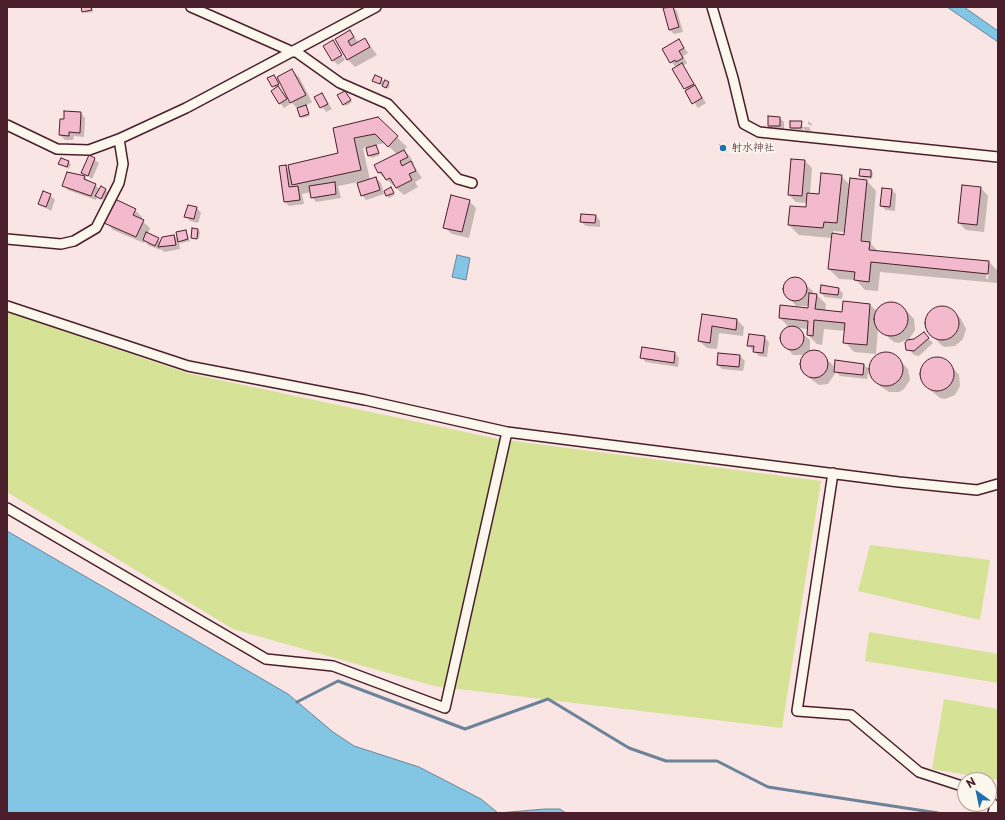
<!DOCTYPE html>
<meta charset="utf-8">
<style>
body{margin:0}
#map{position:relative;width:1005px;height:820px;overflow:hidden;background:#f9e5e3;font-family:"Playpen Sans",sans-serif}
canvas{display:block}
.frame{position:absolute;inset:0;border:8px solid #4a1f2b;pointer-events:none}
.north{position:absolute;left:957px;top:772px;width:40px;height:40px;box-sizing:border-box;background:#fbf7ec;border:1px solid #b4a19f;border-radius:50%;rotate:327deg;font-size:11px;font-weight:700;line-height:16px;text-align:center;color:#4a1f2b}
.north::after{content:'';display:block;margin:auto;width:14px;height:18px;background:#1f6fb2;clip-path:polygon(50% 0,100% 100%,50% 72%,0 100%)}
</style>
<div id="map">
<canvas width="1005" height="820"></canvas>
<div class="frame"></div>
<div class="north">N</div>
</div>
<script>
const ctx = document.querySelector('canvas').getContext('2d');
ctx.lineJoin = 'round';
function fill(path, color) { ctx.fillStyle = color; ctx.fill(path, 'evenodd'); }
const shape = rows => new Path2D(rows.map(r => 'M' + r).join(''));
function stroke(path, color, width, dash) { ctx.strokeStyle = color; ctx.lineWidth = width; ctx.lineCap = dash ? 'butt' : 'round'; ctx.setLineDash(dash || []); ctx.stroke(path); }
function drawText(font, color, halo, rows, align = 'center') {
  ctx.font = font + ' "Playpen Sans","Klee One",sans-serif'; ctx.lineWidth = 4; ctx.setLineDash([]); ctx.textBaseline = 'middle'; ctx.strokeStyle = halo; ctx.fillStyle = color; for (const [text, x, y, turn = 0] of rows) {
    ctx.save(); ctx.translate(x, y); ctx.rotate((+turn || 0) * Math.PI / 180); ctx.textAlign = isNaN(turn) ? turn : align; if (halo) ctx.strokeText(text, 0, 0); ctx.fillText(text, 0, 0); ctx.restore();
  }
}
const green = shape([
 [7,312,187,373,498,439,821,481,782,728,434,686,233,629,7,492],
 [870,545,990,560,980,620,858,591],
 [869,632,998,654,998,683,865,661],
 [944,699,998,709,998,780,932,769]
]);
const water = shape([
 [947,7,964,7,998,31,998,42,947,7],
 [457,255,470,258,466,280,452,277,457,255],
 [7,531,288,694,333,732,354,746,419,767,481,799,498,813,545,809,560,809,566,813,7,813,7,531]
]);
const shadow = shape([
 [82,7,92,7,93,12,85,13],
 [673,7,677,11,683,32,674,34,670,30,664,9],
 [350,31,359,43,365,39,377,55,355,67,348,60,336,39],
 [679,40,688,53,683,56,687,63,683,66,706,103,698,108,685,89,677,68,671,62],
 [332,41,345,60,338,65,333,60],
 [292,70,299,77,312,102,305,106,310,116,303,118,299,110,291,102],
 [375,76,388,83,390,85,388,89,376,82],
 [269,78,275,78,280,86,278,87,290,104,284,108,280,103,276,89],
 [322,94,332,109,326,112,316,97],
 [347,94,352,102,346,106,344,104],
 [81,113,85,118,84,137,74,136,73,140,65,140,60,135,65,120],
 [780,118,784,122,784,130,774,130,769,126],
 [378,119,407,147,404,150,411,158,414,164,413,165,422,178,415,182,418,187,404,195,379,173,375,166,397,154,385,143,375,145,380,155,371,158,366,147,363,148,370,180,376,178,381,183,384,194,366,200,362,195,363,181,338,186,341,198,316,202,312,197,311,192,302,194,304,204,289,206,285,202,285,166,290,171,339,154,334,128],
 [292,183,296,187,292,188],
 [808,121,812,124,812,126,808,124],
 [801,122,803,127,809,127,811,131,806,131,803,128,803,130,793,129,791,127],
 [726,147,727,152,723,151,721,149],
 [89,156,99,163,92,179,82,172],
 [61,159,71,164,69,169,60,164],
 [805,161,812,168,810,194,820,195,841,176,850,185,867,181,876,191,871,244,878,251,989,262,998,271,997,283,880,272,878,291,865,290,856,280,839,279,829,269,832,238,799,235,789,225,807,208,807,203,796,202,789,195],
 [833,231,845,232,845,236,833,235],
 [987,269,989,269,988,279,986,279],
 [871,170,873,173,872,179,863,178,860,176],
 [84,177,100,189,101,188,108,192,103,200,97,196,96,200,68,190,64,185],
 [963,186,981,188,988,196,984,232,966,230,959,223],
 [391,188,395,195,389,198,387,196],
 [892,190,896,194,895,211,886,210,881,206],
 [50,195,55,200,51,211,39,204],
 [469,201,476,208,469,238,452,234,444,227],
 [197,208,201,213,198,223,190,221,186,216],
 [135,210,142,217,141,220,150,228,148,234,161,242,174,236,179,240,186,231,190,241,181,243,179,241,180,249,164,252,161,249,160,250,148,245,145,241,144,243,113,230,106,222],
 [596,216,600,221,600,227,586,226,581,222],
 [198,230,200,232,199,238,193,239],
 [796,277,813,291,813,294,816,294,826,304,825,311,843,313,844,302,870,305,877,311,882,305,893,302,903,307,914,319,915,330,908,341,928,338,933,343,919,356,914,355,906,346,908,339,899,343,894,342,878,329,876,354,854,352,845,342,846,331,824,329,822,345,817,344,808,335,808,329,796,328,810,340,810,352,819,352,833,365,835,372,836,361,864,365,869,369,867,379,840,376,836,372,828,384,819,385,803,373,800,365,803,355,793,355,781,341,781,333,786,328,789,327,780,318,808,309,809,306,796,306,784,292,784,285,789,279],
 [838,289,843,293,842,299,825,297,821,293],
 [938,307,943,307,953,311,961,319,966,329,963,339,955,346,944,347,940,344,926,328,925,323,929,313],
 [703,315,737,320,744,327,743,336,719,333,717,349,707,348,699,341],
 [764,337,769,342,767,357,759,356,748,345],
 [888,352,893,354,908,369,910,380,904,389,899,392,889,392,880,386,872,379,869,368,873,358,877,355],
 [675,353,679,358,678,367,646,362,641,357],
 [719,354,740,356,745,361,743,371,722,369,718,365],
 [938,358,948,362,959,375,960,386,955,395,945,399,940,398,923,384,920,374,921,369,928,360]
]);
const stream = shape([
 [297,702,338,681,465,729,548,699,629,748,666,761,717,761,768,787,938,813]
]);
const building = shape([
 [81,7,91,7,92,10,82,12,81,7],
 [673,7,679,27,669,30,663,8,673,7],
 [350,30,354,37,348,41,351,46,365,38,370,47,347,60,335,39,350,30],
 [679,39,684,48,679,51,683,58,676,62,675,60,670,63,662,49,679,39],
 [333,40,342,55,332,61,323,46,333,40],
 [682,63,694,84,684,89,672,69,682,63],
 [292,69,306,95,290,103,277,77,292,69],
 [274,75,279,84,272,87,267,78,274,75],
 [375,75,382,78,380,84,372,81,375,75],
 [385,80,389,82,386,88,382,86,385,80],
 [695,85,702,98,692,104,685,91,695,85],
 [278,86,287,99,279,104,271,91,278,86],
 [345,91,351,100,343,105,337,95,345,91],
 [322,93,328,104,320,108,314,97,322,93],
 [306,105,309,114,300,117,297,108,306,105],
 [64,111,81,112,80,133,69,132,69,136,59,135,60,119,64,119,64,111],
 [768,116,780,117,780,126,768,126,768,116],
 [378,117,398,136,388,147,375,134,354,138,361,170,292,185,288,165,338,153,333,128,378,117],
 [790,121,802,121,801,128,790,128,790,121],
 [376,145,379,153,368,156,366,148,376,145],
 [720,145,726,146,726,150,720,150,720,145],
 [404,150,408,157,400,161,402,166,411,161,416,171,409,174,412,180,396,188,390,178,386,180,381,172,378,173,374,165,404,150],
 [89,155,95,158,88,176,81,173,89,155],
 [61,158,69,161,67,167,58,164,61,158],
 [791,159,805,160,802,196,788,195,791,159],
 [286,165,289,187,298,186,300,200,284,202,279,166,286,165],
 [860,169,871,170,871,177,859,176,860,169],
 [67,172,85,176,84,179,96,184,91,196,62,186,67,172],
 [821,173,842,175,837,223,824,222,823,228,788,225,790,206,806,207,807,193,819,194,821,173],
 [376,177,380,190,361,196,357,183,376,177],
 [850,178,867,180,861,241,870,242,869,250,989,261,988,274,871,262,869,282,854,280,855,272,828,269,832,233,844,235,850,178],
 [335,182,336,194,311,198,309,186,335,182],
 [962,185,981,187,977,225,958,223,962,185],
 [101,186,106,189,101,199,95,196,101,186],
 [391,187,394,193,386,196,384,191,391,187],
 [882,188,892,189,890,207,880,206,882,188],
 [43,191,51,194,46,207,38,204,43,191],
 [451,195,470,200,462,232,443,228,451,195],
 [115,199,136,209,133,215,144,220,136,237,104,223,115,199],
 [188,205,197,207,194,219,184,217,188,205],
 [581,214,596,215,595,223,580,222,581,214],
 [192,228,198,229,197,239,191,238,192,228],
 [186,230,188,239,178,242,176,232,186,230],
 [146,232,159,238,155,246,143,240,146,232],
 [174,235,176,245,158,247,162,237,174,235],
 '783 289a12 12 0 1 1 24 0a12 12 0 1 1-24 0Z',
 [821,285,839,288,838,295,820,293,821,285],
 [809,293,817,294,815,309,842,312,843,301,870,304,867,345,843,343,845,323,814,320,813,336,807,335,808,321,779,318,780,305,808,308,809,293],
 '874 319a17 17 0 1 1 34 0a17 17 0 1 1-34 0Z',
 '925 323a17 17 0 1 1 34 0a17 17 0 1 1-34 0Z',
 [702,314,737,319,736,330,712,326,710,343,698,341,702,314],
 '780 338a12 12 0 1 1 24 0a12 12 0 1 1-24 0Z',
 [924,332,929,338,914,351,906,350,905,343,907,340,914,339,924,332],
 [749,334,765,336,763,353,753,352,754,346,747,346,749,334],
 [642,347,675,352,674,363,640,358,642,347],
 '800 364a14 14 0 1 1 28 0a14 14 0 1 1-28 0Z',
 '869 369a17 17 0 1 1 34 0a17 17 0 1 1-34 0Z',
 [718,353,740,355,739,367,717,365,718,353],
 '920 374a17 17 0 1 1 34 0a17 17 0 1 1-34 0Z',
 [835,360,864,364,863,375,834,372,835,360]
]);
const street = shape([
 [191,7,293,52],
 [712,7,733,78,744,124,759,132,998,157],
 [295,51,340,83,388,104,458,179,472,183],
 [7,125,57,149,89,150,119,139,186,108,376,7],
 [7,239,61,244,74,241,96,228,119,183,123,164,119,139],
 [7,306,188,366,365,400,507,432,899,482,977,490,998,484],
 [833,473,797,711,851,715,919,772,965,787],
 [7,508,266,659,333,666,445,708,507,432],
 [989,800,995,806,993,813]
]);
const markers = [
 [723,148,4,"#1f6fb2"]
];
const poiNames = [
 ["射水神社",731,148]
];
fill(green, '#d6e295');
fill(water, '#82c6e3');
stroke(water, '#6c8399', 1);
fill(shadow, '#0003');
stroke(stream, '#6c8399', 3);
fill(building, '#f3bace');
stroke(building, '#4a1f2b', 1);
stroke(street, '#4a1f2b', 12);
stroke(street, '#fbf7ec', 9);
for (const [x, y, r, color] of markers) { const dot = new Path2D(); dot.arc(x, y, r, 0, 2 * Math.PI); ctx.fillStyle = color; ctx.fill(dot); stroke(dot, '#fbf7ec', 1.5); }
drawText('11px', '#4a1f2b', '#fbf7ec', poiNames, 'left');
</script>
